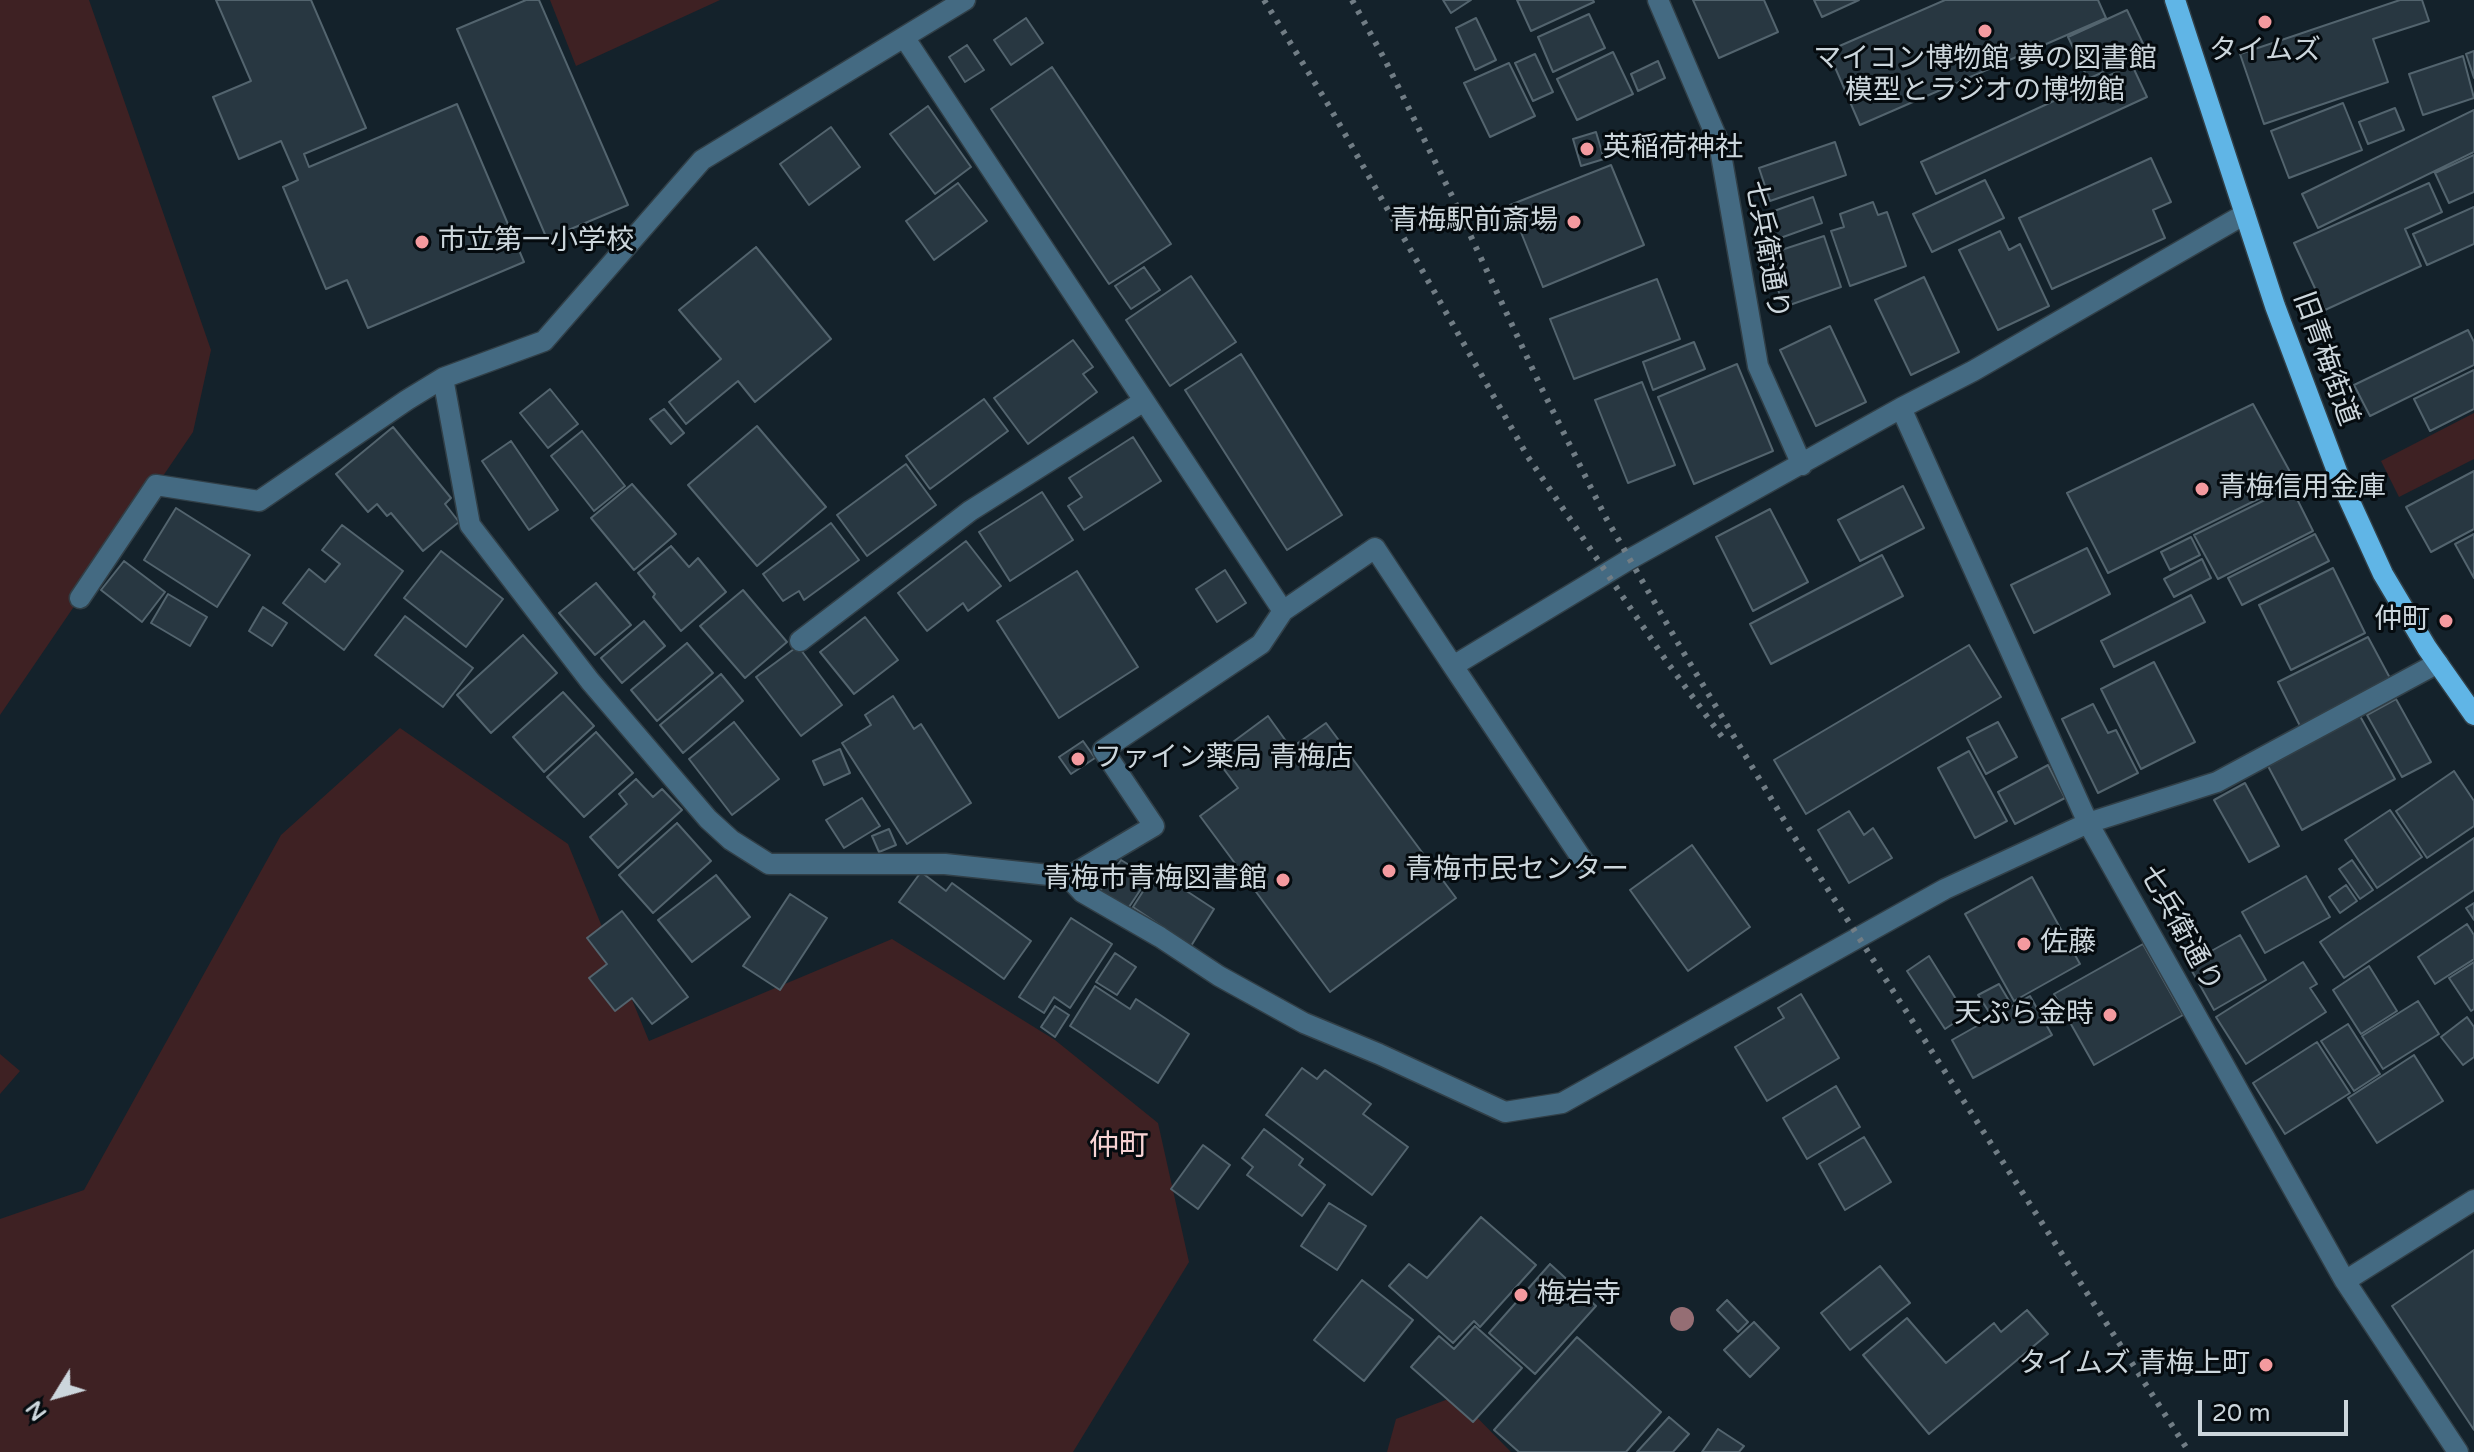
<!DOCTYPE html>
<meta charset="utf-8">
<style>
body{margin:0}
#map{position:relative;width:2474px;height:1452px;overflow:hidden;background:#14222b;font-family:"Varela Round",sans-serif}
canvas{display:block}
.north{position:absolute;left:16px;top:1356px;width:80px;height:80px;-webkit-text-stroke:6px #050b0f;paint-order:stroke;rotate:233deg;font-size:22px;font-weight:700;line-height:32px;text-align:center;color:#ccd6dc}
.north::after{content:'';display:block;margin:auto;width:28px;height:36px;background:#ccd6dc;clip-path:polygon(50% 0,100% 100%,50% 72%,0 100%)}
.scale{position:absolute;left:2198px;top:1400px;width:150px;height:36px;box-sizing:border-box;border:4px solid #ccd6dc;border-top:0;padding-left:10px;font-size:24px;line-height:28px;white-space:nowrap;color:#ccd6dc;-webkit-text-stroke:6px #050b0f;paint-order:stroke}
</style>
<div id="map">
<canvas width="2474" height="1452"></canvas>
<div class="north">N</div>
<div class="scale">20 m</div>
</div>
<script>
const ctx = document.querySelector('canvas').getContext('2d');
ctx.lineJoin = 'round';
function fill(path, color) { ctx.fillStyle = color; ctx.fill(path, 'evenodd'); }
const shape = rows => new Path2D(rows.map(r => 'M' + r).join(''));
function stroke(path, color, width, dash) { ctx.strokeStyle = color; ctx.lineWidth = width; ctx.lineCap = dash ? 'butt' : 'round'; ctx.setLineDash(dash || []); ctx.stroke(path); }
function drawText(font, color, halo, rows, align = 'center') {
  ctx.font = font + ' "Varela Round","Noto Sans JP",sans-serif'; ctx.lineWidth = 6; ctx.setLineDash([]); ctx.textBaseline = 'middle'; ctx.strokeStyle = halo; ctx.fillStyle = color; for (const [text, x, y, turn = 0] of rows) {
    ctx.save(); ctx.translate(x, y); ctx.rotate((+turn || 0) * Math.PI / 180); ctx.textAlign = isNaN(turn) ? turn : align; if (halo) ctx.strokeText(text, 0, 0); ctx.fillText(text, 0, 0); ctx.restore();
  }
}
const green = shape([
 [0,0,89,0,211,350,193,432,0,715],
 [550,0,720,0,576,66],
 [2474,413,2474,459,2399,497,2381,461],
 [400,728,568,844,649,1041,892,939,1055,1040,1158,1123,1189,1262,1073,1452,0,1452,0,1219,84,1190,281,835],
 [0,1054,20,1071,0,1094],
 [1456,1396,1511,1452,1387,1452,1396,1419]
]);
const building = shape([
 [216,0,311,0,366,128,304,154,309,167,457,104,524,262,368,328,347,280,326,289,283,187,298,180,281,141,239,159,213,97,251,81,216,0],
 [526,0,539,0,628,205,547,239,457,29,526,0],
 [1443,0,1471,0,1451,13,1443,0],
 [1517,0,1593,0,1594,2,1531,31,1517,0],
 [1693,0,1764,0,1778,32,1719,58,1693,0],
 [1814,0,1859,0,1822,17,1814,0],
 [1945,0,2098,0,2106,18,1860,125,1828,51,1945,0],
 [2400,0,2422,0,2429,21,2373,39,2388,82,2264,124,2240,54,2400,0],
 [2127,10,2147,52,2088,79,2068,37,2127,10],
 [1589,14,1605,48,1553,72,1538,37,1589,14],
 [1026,18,1043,43,1011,65,994,40,1026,18],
 [1476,18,1496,60,1475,70,1456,28,1476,18],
 [967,45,984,70,965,82,949,57,967,45],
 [2474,51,2474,78,2466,54,2474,51],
 [1613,52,1633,94,1577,120,1557,79,1613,52],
 [1535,54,1553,92,1533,101,1515,63,1535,54],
 [2463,56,2474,98,2423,115,2409,74,2463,56],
 [1658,61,1665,78,1638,91,1631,74,1658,61],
 [1509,63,1535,116,1490,137,1464,83,1509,63],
 [2132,65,2147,97,1936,194,1921,162,2132,65],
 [1052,67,1171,244,1109,284,991,109,1052,67],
 [2343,103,2362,150,2289,178,2271,131,2343,103],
 [928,106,971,167,935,194,890,134,928,106],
 [2395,108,2404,130,2368,144,2359,122,2395,108],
 [2474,110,2474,152,2318,228,2302,194,2474,110],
 [831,127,860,167,809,205,780,164,831,127],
 [1596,132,1604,159,1581,166,1573,139,1596,132],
 [1835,142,1846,175,1770,201,1759,168,1835,142],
 [2474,155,2474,192,2449,203,2435,173,2474,155],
 [2151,158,2171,202,2153,210,2165,238,2052,289,2019,218,2151,158],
 [1611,165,1644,245,1543,287,1510,205,1611,165],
 [1985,180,2004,218,1932,252,1913,214,1985,180],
 [958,183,987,221,934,260,906,221,958,183],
 [2429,183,2442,212,2405,229,2421,266,2325,310,2294,243,2429,183],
 [1813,197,1822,223,1772,241,1763,215,1813,197],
 [1873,202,1878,215,1887,212,1906,266,1850,286,1831,231,1844,227,1840,214,1873,202],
 [2474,207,2474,244,2427,265,2413,234,2474,207],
 [2000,231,2009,250,2020,244,2049,306,1998,330,1959,250,2000,231],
 [1824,236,1841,287,1784,307,1766,255,1824,236],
 [756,247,831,339,755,402,738,381,686,424,669,402,721,359,679,310,756,247],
 [1144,267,1160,290,1131,309,1115,286,1144,267],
 [1191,276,1236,342,1170,386,1126,320,1191,276],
 [1924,277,1959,352,1911,375,1875,300,1924,277],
 [1657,279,1680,339,1574,379,1550,319,1657,279],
 [1830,326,1866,402,1816,426,1780,350,1830,326],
 [2468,330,2474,342,2474,365,2370,416,2354,385,2468,330],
 [1073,340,1093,367,1083,374,1097,392,1028,444,994,398,1073,340],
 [1694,342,1705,369,1653,390,1643,362,1694,342],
 [1241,354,1342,515,1287,550,1185,390,1241,354],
 [1737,364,1773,451,1694,484,1658,397,1737,364],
 [2474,370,2474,409,2430,431,2414,399,2474,370],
 [1642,382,1675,465,1628,483,1595,400,1642,382],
 [550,389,578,424,548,448,520,413,550,389],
 [984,399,1008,431,930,489,906,456,984,399],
 [2253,404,2295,481,2108,573,2067,493,2253,404],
 [664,409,684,433,671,444,650,419,664,409],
 [757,426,826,507,757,566,688,485,757,426],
 [393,427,451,498,445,504,459,522,423,551,391,513,387,516,377,504,368,512,336,474,393,427],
 [582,431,625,486,594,511,551,456,582,431],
 [1133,437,1161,481,1084,530,1068,506,1082,497,1069,478,1133,437],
 [511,441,558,510,529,530,482,461,511,441],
 [906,464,936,505,867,556,837,515,906,464],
 [2474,471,2474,529,2431,552,2406,507,2474,471],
 [632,484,676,534,634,570,591,518,632,484],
 [1903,486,1924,528,1860,561,1838,520,1903,486],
 [2291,487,2313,531,2218,579,2194,535,2291,487],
 [1042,492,1073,540,1010,581,979,532,1042,492],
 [176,508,250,555,217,607,144,560,176,508],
 [1770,509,1808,582,1753,611,1716,537,1770,509],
 [831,523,859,560,804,600,799,591,783,601,763,574,831,523],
 [342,525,403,571,344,650,283,603,309,569,325,582,340,564,322,550,342,525],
 [2315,534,2329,561,2242,605,2228,578,2315,534],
 [2474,534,2474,578,2455,544,2474,534],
 [2191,537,2200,555,2170,570,2161,552,2191,537],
 [966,541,1001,586,968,611,963,603,927,631,898,593,966,541],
 [671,546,689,567,698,558,726,592,681,631,653,597,655,594,638,573,671,546],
 [2087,548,2110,594,2034,633,2011,585,2087,548],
 [441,551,503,599,466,647,404,598,441,551],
 [1882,555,1903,596,1771,664,1750,624,1882,555],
 [2202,559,2211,578,2174,597,2164,579,2202,559],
 [124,561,165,592,142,622,101,590,124,561],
 [2333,568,2365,633,2291,670,2259,605,2333,568],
 [1225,570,1246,603,1217,622,1196,589,1225,570],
 [1077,571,1138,667,1059,718,997,621,1077,571],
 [596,583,631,625,595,655,559,613,596,583],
 [743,590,787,642,745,678,700,626,743,590],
 [168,594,207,617,190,646,151,623,168,594],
 [2191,595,2205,622,2114,667,2101,641,2191,595],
 [263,607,287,623,272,646,249,631,263,607],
 [405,616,473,668,443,707,375,655,405,616],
 [865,617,898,660,854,694,820,652,865,617],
 [644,621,665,646,622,683,601,658,644,621],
 [523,635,557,673,491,733,457,695,523,635],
 [2368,637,2391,680,2300,726,2278,682,2368,637],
 [687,643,713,673,657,721,631,690,687,643],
 [1969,645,2001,697,1806,814,1774,760,1969,645],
 [798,646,842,705,801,736,756,677,798,646],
 [2154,662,2195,742,2141,769,2101,689,2154,662],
 [721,674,743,701,683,753,660,725,721,674],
 [563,692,594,726,544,772,513,737,563,692],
 [893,696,914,729,921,724,971,803,907,844,842,743,871,725,865,715,893,696],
 [2396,699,2431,762,2402,777,2367,715,2396,699],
 [2093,704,2108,733,2116,730,2138,773,2098,793,2062,719,2093,704],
 [1268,716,1291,748,1326,723,1456,898,1330,992,1200,816,1238,788,1214,756,1268,716],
 [2360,716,2395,779,2302,830,2268,766,2360,716],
 [734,722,779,779,732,815,689,759,734,722],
 [1998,722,2017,757,1986,774,1967,738,1998,722],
 [596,732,633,773,584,817,547,777,596,732],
 [1083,741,1095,758,1071,774,1059,757,1083,741],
 [840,749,850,773,824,785,813,761,840,749],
 [1969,751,2007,821,1975,838,1938,768,1969,751],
 [2048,765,2065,798,2015,824,1998,792,2048,765],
 [2454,771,2474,801,2474,826,2427,858,2396,811,2454,771],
 [636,779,653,797,662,789,682,810,618,868,590,837,627,804,619,794,636,779],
 [2245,783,2279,846,2249,862,2214,800,2245,783],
 [862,798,880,826,844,848,826,820,862,798],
 [2390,810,2422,857,2377,888,2345,840,2390,810],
 [1849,811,1864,835,1873,828,1892,858,1849,883,1818,830,1849,811],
 [677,823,711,861,653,913,619,875,677,823],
 [889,829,896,845,879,852,872,836,889,829],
 [2474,838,2474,890,2344,978,2320,942,2474,838],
 [1692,845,1750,927,1688,971,1630,890,1692,845],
 [1121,860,1149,877,1127,910,1100,891,1121,860],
 [2352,860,2373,890,2360,899,2339,869,2352,860],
 [1156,871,1214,909,1191,946,1133,907,1156,871],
 [921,872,946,891,952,883,1031,941,1004,979,899,902,921,872],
 [716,875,750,917,692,962,658,920,716,875],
 [2306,876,2330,917,2265,953,2242,912,2306,876],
 [2032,877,2080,964,2014,1001,1965,914,2032,877],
 [2346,885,2357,901,2340,913,2329,897,2346,885],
 [790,894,827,918,780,990,743,966,790,894],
 [2474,903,2474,920,2466,908,2474,903],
 [622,911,688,997,652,1024,632,998,615,1011,589,978,607,964,587,938,622,911],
 [1071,918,1112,944,1070,1008,1054,997,1044,1013,1019,997,1071,918],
 [2467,924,2474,935,2474,959,2435,984,2418,957,2467,924],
 [2240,935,2266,980,2214,1010,2188,964,2240,935],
 [2143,944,2183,1015,2094,1065,2054,994,2143,944],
 [1115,953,1136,967,1117,995,1096,982,1115,953],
 [1929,956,1966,1015,1945,1029,1907,971,1929,956],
 [2303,962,2317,984,2310,988,2326,1012,2246,1064,2216,1017,2303,962],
 [2474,962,2474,1009,2471,1011,2449,978,2474,962],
 [2369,966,2397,1011,2361,1034,2333,990,2369,966],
 [1999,984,2011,1004,1991,1015,1978,995,1999,984],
 [1095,986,1130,1009,1136,999,1189,1034,1158,1083,1070,1026,1095,986],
 [1801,994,1839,1058,1767,1101,1735,1047,1784,1018,1778,1008,1801,994],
 [2030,996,2052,1035,1973,1078,1952,1040,2030,996],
 [2418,1001,2439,1034,2383,1069,2362,1036,2418,1001],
 [1055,1006,1069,1015,1055,1037,1041,1027,1055,1006],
 [2467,1017,2474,1027,2474,1057,2463,1065,2441,1037,2467,1017],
 [2348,1024,2380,1074,2354,1091,2321,1041,2348,1024],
 [2317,1042,2350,1093,2285,1134,2253,1083,2317,1042],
 [2414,1055,2443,1101,2377,1143,2348,1098,2414,1055],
 [1302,1068,1317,1079,1325,1070,1371,1104,1363,1114,1408,1147,1372,1195,1266,1115,1302,1068],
 [1836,1086,1860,1127,1807,1159,1783,1118,1836,1086],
 [1264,1129,1303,1159,1299,1165,1325,1185,1302,1216,1247,1175,1253,1167,1242,1158,1264,1129],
 [1864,1137,1891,1182,1845,1210,1819,1164,1864,1137],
 [1203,1145,1230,1165,1198,1209,1171,1189,1203,1145],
 [1329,1203,1366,1226,1337,1270,1301,1246,1329,1203],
 [1481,1217,1536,1265,1480,1327,1474,1321,1453,1343,1389,1286,1409,1264,1427,1278,1481,1217],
 [2474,1250,2474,1430,2392,1306,2474,1250],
 [1550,1264,1596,1306,1535,1374,1489,1333,1550,1264],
 [1880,1266,1910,1303,1850,1350,1821,1313,1880,1266],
 [1362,1280,1413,1320,1364,1381,1314,1340,1362,1280],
 [1727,1300,1748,1322,1738,1332,1717,1310,1727,1300],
 [2027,1310,2048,1334,1929,1434,1863,1355,1907,1318,1946,1363,1994,1323,2001,1332,2027,1310],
 [1754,1322,1779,1348,1750,1377,1724,1350,1754,1322],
 [1475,1326,1522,1368,1473,1422,1411,1367,1439,1336,1454,1349,1475,1326],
 [1577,1337,1661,1412,1626,1452,1519,1452,1494,1430,1577,1337],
 [1669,1417,1689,1434,1673,1452,1637,1452,1669,1417],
 [1718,1429,1744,1446,1739,1452,1702,1452,1718,1429]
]);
const minor = shape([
 [1658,0,1719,143,1758,366,1802,465],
 [904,37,1283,611],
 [443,378,470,525,590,681,708,819,731,840,769,864,945,864,1068,877,1154,826,1103,750,1261,644,1283,611,1375,548,1453,666,1630,559,1901,408,1973,371,2245,214],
 [1901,408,2088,823,2345,1281,2458,1452],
 [80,598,156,485,259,501,407,400,443,378,544,341,702,160,965,0],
 [800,641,970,511,1144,401],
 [1453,666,1584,862],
 [1068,877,1082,892,1160,937,1219,976,1304,1023,1379,1054,1505,1112,1562,1103,1945,889,2088,823,2217,782,2438,663],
 [2345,1281,2474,1200]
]);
const major = shape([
 [2175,0,2275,306,2341,482,2383,574,2427,648,2474,715]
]);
const rail = shape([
 [1264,0,1329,106,1528,457,1667,662,1725,741],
 [1352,0,1385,60,1453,198,1540,385,1606,518,1682,650,1793,835,2189,1452]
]);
const trees = [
 [1682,1319]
];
const markers = [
 [2265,22,8,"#f49a9f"],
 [1985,31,8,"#f49a9f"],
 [1587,149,8,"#f49a9f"],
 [1574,222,8,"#f49a9f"],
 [422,242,8,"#f49a9f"],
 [2202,489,8,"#f49a9f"],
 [2446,621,8,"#f49a9f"],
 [1078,759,8,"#f49a9f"],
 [1389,871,8,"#f49a9f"],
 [1283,880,8,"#f49a9f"],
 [2024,944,8,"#f49a9f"],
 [2110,1015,8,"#f49a9f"],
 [1521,1295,8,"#f49a9f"],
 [2266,1365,8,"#f49a9f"]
];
const poiNames = [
 ["タイムズ",2265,52,"center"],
 ["マイコン博物館 夢の図書館",1985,60,"center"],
 ["模型とラジオの博物館",1985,92,"center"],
 ["英稲荷神社",1603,149],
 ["青梅駅前斎場",1558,222,"right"],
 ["市立第一小学校",438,242],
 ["青梅信用金庫",2218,489],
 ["仲町",2430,621,"right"],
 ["ファイン薬局 青梅店",1094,759],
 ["青梅市民センター",1405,871],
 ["青梅市青梅図書館",1267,880,"right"],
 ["佐藤",2040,944],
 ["天ぷら金時",2094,1015,"right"],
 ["梅岩寺",1537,1295],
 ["タイムズ 青梅上町",2250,1365,"right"]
];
const streetNames = [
 ["七兵衛通り",1766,250,80],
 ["旧青梅街道",2325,359,70],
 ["七兵衛通り",2180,929,61]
];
const neighbourhoodNames = [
 ["仲町",1119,1147]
];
fill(green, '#3e2123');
fill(building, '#283741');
stroke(building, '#53646e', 2);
stroke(minor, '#313f47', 23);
stroke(major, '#313f47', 23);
stroke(minor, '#446a82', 20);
stroke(major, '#60b5e6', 20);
stroke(rail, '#717d85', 6, [4, 8]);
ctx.fillStyle = '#956e74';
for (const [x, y] of trees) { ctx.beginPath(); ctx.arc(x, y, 12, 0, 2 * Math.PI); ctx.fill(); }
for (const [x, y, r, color] of markers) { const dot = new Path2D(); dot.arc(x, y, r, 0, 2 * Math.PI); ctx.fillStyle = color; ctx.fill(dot); stroke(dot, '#050b0f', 3); }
drawText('28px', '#ccd6dc', '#050b0f', poiNames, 'left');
drawText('28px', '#ccd6dc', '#050b0f', streetNames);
drawText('30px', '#f6d2d3', '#050b0f', neighbourhoodNames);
</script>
